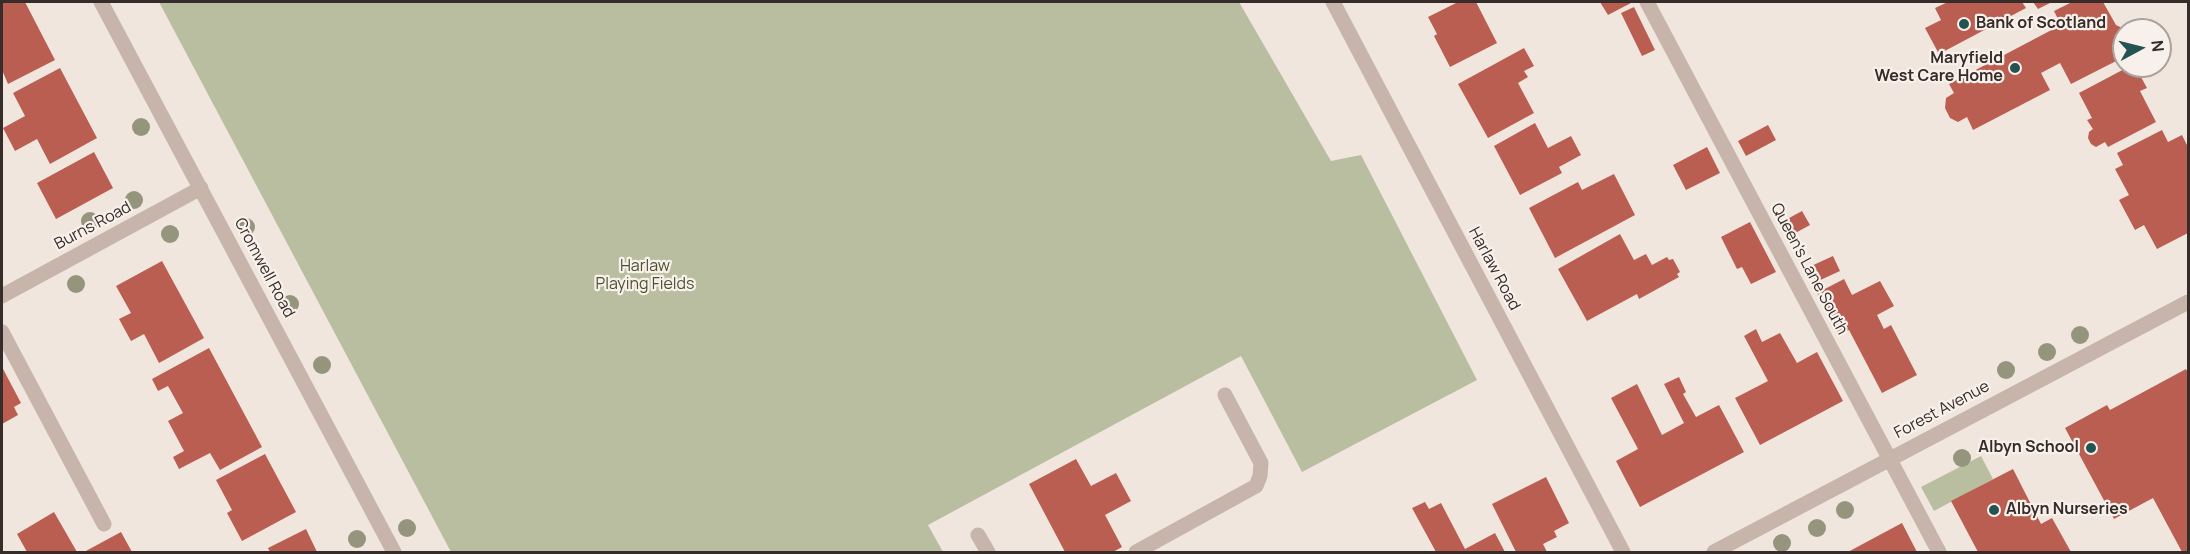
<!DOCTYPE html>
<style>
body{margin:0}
#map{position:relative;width:2190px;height:554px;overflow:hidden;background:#f0e6de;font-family:Manrope,sans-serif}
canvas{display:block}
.frame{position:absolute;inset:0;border:3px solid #362c2a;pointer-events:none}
.north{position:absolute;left:2112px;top:18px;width:60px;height:60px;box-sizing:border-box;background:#f8f0ea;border:2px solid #aaa29d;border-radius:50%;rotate:83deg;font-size:16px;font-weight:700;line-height:24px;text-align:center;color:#362c2a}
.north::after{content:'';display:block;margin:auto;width:21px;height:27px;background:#235451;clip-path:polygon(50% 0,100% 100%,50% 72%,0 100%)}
</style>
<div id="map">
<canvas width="2190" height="554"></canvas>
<div class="frame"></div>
<div class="north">N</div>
</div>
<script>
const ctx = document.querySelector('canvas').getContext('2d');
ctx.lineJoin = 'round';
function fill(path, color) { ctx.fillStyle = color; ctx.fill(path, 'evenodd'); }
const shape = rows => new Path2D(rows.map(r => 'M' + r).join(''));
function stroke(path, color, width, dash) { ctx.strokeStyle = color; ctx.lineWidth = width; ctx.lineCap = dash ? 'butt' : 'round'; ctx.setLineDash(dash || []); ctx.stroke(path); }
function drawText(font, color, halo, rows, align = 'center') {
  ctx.font = font + ' Manrope,sans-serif'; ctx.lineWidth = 4.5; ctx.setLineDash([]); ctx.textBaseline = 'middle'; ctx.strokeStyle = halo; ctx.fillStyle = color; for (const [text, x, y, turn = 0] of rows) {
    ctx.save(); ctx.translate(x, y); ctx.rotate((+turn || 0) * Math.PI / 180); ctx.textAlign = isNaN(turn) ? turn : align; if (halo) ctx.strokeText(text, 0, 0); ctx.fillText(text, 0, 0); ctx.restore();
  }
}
const green = shape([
 [159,2,1239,2,1331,161,1361,155,1477,380,1302,472,1241,356,928,525,943,552,451,552],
 [1981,456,1993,479,1934,511,1921,487]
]);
const building = shape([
 [2,2,25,2,55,60,8,84,2,70],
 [1458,2,1476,2,1497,43,1450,67,1434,36,1437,34,1428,17],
 [1600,2,1630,2,1631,3,1608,15],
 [1948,2,2022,2,2026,8,1939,54,1925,28,1941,20,1935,8],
 [2033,2,2052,2,2038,9],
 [2072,2,2103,2,2116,25,2124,29,2124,57,2071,84,2060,63,2041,73,2050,90,1973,130,1967,117,1958,122,1950,118,1945,108,1946,98,1954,93,1949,84,2061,25,2054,11],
 [1634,7,1655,50,1642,56,1621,13],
 [1524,48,1534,66,1524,71,1528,77,1518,83,1534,113,1488,138,1458,84],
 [2130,66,2135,66,2147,88,2140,91,2156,122,2108,147,2105,142,2096,147,2091,144,2088,138,2089,132,2093,129,2087,120,2092,118,2079,93],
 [60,68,97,138,50,164,37,139,15,151,3,128,25,116,13,93],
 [1535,123,1548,148,1571,136,1581,155,1559,167,1562,173,1520,195,1494,146],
 [1768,125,1776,140,1746,156,1738,141],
 [2162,130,2168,142,2182,135,2188,147,2188,233,2157,249,2144,225,2135,230,2119,200,2129,195,2115,169,2123,165,2117,153],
 [1707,147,1720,173,1686,190,1673,165],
 [94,152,113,188,56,219,37,183],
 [1614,174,1635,215,1555,258,1529,208,1578,182,1582,190],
 [1802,211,1810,225,1788,237,1780,223],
 [1750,222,1776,272,1751,284,1742,267,1737,269,1721,237],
 [1620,234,1634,260,1646,254,1652,265,1667,257,1669,260,1673,259,1680,272,1677,274,1679,277,1639,299,1637,294,1587,321,1558,269],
 [1833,256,1840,271,1816,282,1809,267],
 [162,261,204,338,159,363,144,334,131,341,119,319,131,313,116,286],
 [1844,279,1852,295,1880,281,1894,306,1877,315,1884,329,1891,325,1917,375,1882,393,1849,330,1839,335,1817,293],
 [1756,329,1762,342,1780,333,1797,363,1817,352,1843,401,1760,445,1735,398,1768,381,1744,336],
 [209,348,262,447,220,470,210,453,179,469,173,457,184,451,168,421,183,413,168,386,158,391,152,379],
 [2,367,21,403,14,407,18,415,2,424],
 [2186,369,2188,373,2188,552,2182,552,2153,498,2114,519,2065,428,2107,405,2110,410],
 [1679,377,1686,392,1683,394,1696,417,1719,405,1744,452,1640,507,1616,461,1638,449,1611,398,1637,384,1662,435,1684,423,1664,384],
 [265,454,296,512,242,541,227,513,232,510,216,480],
 [1076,459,1091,486,1116,473,1131,501,1105,515,1122,547,1113,552,1065,552,1029,484],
 [2013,469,2041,524,2052,518,2071,552,1978,552,1951,501],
 [1546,477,1569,523,1554,531,1557,537,1543,544,1547,552,1516,552,1492,504],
 [1425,502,1429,509,1441,503,1465,549,1495,533,1505,552,1436,552,1412,508],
 [54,512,77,552,27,552,17,534],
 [1902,523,1917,552,1848,552,1859,546],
 [306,529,317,552,270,552,268,548],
 [121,532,132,552,84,552]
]);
const minor = shape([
 [101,2,394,552],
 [1333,2,1623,552],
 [1647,2,1939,552],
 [2,296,201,188],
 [2,332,104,524],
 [978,535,988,552],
 [1136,552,1256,486,1260,476,1261,463,1225,395],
 [1714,552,2188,302]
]);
const trees = [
 [141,127],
 [134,200],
 [90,221],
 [246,227],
 [170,234],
 [76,284],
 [290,304],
 [2080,335],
 [2047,352],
 [322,365],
 [2006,370],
 [1962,458],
 [1845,510],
 [407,528],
 [1817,528],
 [357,539],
 [1782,543]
];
const markers = [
 [1964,24,6,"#235451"],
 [2015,68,6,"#235451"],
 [2091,448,6,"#235451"],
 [1994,510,6,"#235451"]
];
const poiNames = [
 ["Bank of Scotland",1976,24],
 ["Maryfield",2003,59,"right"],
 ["West Care Home",2003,77,"right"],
 ["Albyn School",2079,448,"right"],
 ["Albyn Nurseries",2006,510]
];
const streetNames = [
 ["Burns Road",93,226,-28],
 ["Cromwell Road",264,268,62],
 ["Harlaw Road",1494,269,62],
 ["Queen's Lane South",1809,269,62],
 ["Forest Avenue",1942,410,-28]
];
const parkNames = [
 ["Harlaw",645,267],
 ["Playing Fields",645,285]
];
fill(green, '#b8be9f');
fill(building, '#bb5e52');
stroke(minor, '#c7b5ab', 15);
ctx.fillStyle = '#95957e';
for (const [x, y] of trees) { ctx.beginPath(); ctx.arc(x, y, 9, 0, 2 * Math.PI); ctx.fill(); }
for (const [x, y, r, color] of markers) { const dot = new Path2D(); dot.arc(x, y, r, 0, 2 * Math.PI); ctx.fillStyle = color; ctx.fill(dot); stroke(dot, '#f8f0ea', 2); }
drawText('bold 16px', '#362c2a', '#f8f0ea', poiNames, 'left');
drawText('16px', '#362c2a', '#f8f0ea', streetNames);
drawText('16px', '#4a5230', '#f8f0ea', parkNames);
</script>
